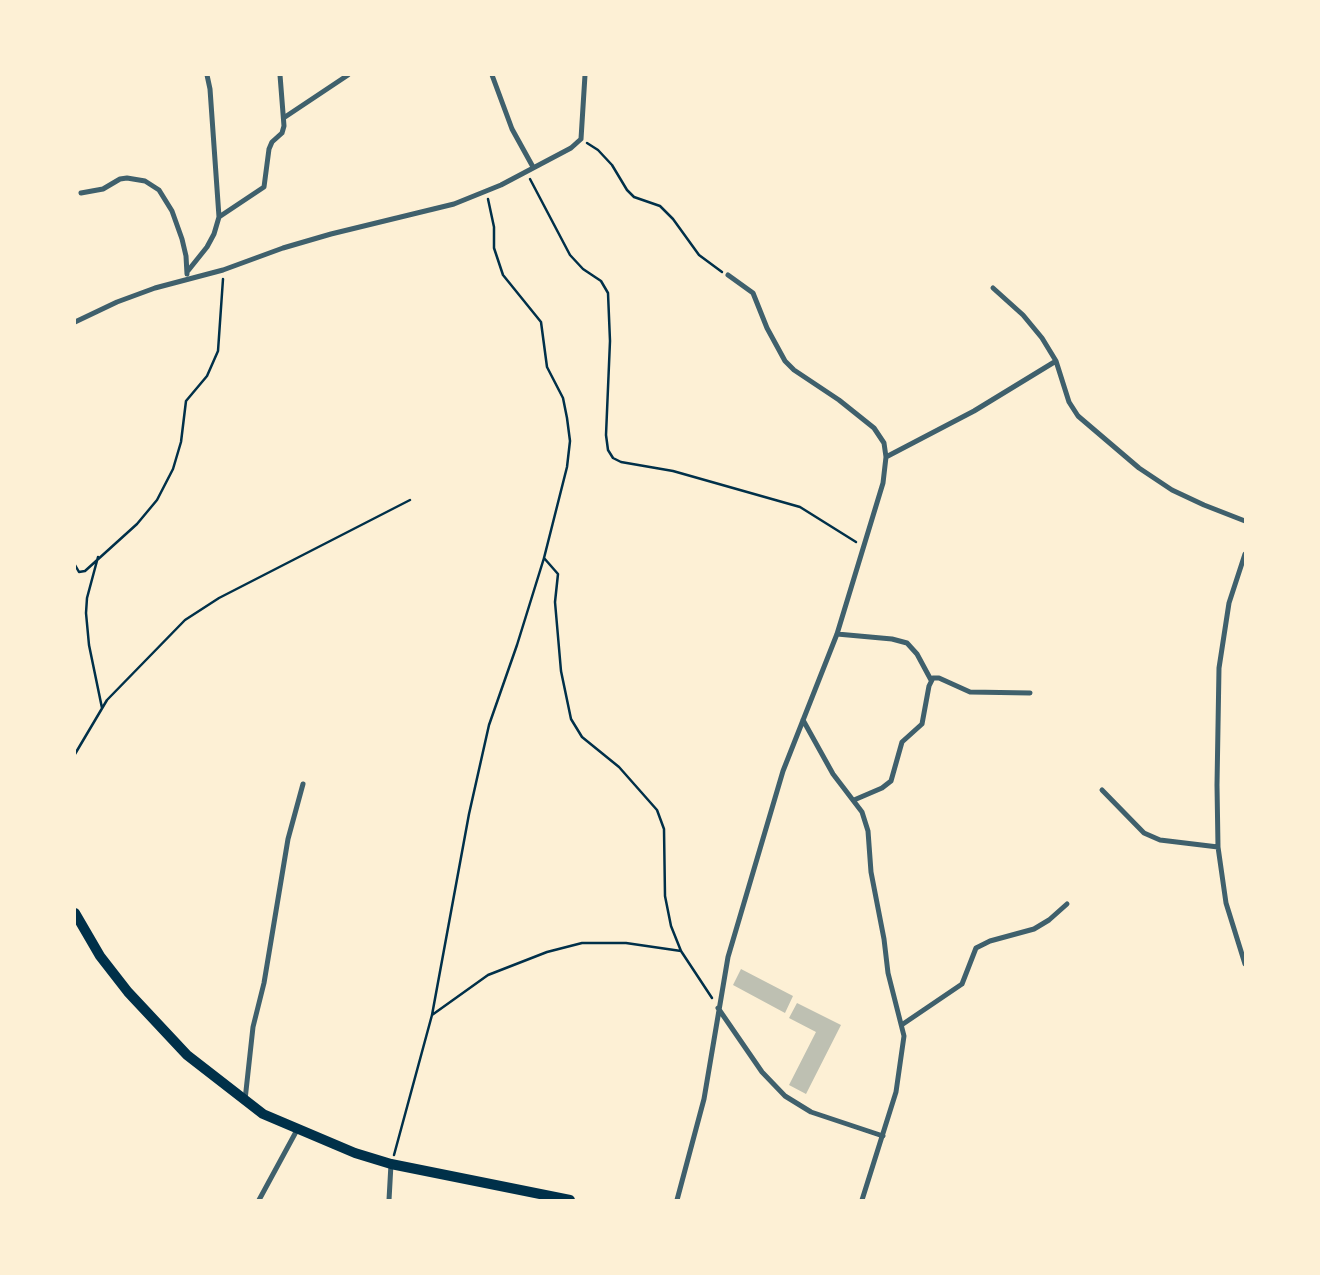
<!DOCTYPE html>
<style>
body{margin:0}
#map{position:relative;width:1320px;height:1275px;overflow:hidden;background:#fdf0d5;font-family:"Work Sans",sans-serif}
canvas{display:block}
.frame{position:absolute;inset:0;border:76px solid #fdf0d5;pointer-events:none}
</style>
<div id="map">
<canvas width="1320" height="1275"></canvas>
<div class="frame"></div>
</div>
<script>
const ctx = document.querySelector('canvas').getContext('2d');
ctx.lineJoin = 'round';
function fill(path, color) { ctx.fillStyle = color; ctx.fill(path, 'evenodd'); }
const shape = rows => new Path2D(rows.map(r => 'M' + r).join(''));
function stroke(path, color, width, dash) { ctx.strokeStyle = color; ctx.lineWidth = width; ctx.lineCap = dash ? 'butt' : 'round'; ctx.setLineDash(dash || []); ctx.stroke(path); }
const building = shape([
 [741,969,793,996,785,1013,733,985],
 [797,1003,841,1025,806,1094,789,1085,816,1032,789,1018]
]);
const path = shape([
 [587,143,598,150,612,165,627,190,634,197,660,206,673,219,699,255,722,272],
 [530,179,570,255,583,269,601,281,608,293,610,341,606,435,608,450,613,458,621,462,673,471,800,507,856,542],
 [98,557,87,598,86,613,89,645,102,708],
 [544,558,558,574,555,602,561,671,571,719,582,737,619,767,657,810,664,829,665,896,671,926,681,951,712,998],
 [75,565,79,572,85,571,137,524,157,500,173,469,181,442,186,401,207,376,218,351,223,279],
 [75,754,107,700,185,620,219,598,410,500],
 [432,1015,488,975,547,952,582,943,626,943,681,951],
 [394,1155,432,1015,469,814,489,725,517,645,544,558,567,467,570,441,567,418,563,398,547,367,541,322,503,275,494,248,494,227,488,199]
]);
const minor = shape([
 [492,75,512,129,533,167],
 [285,117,348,75],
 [81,193,103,189,120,179,127,178,145,181,159,190,172,211,182,239,186,256,187,274],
 [219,217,264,187,269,149,272,142,282,133,284,126,280,75],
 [187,272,207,247,214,234,219,217,210,89,207,75],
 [993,288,1023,315,1042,338,1056,361,1069,402,1078,416,1139,468,1172,490,1204,505,1245,521],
 [75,322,117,302,155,288,223,270,283,248,331,234,454,204,501,185,571,148,581,139,585,75],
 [886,457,974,411,1056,361],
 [1245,554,1229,603,1219,668,1217,785,1218,847,1226,903,1245,964],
 [837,634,892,639,907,643,917,654,931,680],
 [803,720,833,774,862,812,868,831,871,872,884,939,888,973,904,1036,896,1092,862,1200],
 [1102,790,1144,833,1160,840,1218,847],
 [854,800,882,788,891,781,902,742,922,724,929,686,933,678,939,678,970,692,1030,693],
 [718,1008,762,1072,785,1096,811,1112,883,1136],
 [903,1024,962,984,976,948,990,941,1034,929,1049,920,1067,904],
 [245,1100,253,1027,264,983,288,839,303,784],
 [259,1200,297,1130],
 [389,1200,391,1164],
 [677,1200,704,1099,728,957,783,771,837,634,883,483,886,457,884,443,874,428,839,400,794,370,785,361,767,328,753,293,728,275]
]);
const secondary = shape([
 [75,913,100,956,128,992,187,1055,263,1114,355,1153,391,1164,570,1200]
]);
fill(building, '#bec0b2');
stroke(path, '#003049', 2.5);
stroke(minor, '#3f606c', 5);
stroke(secondary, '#003049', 10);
</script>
